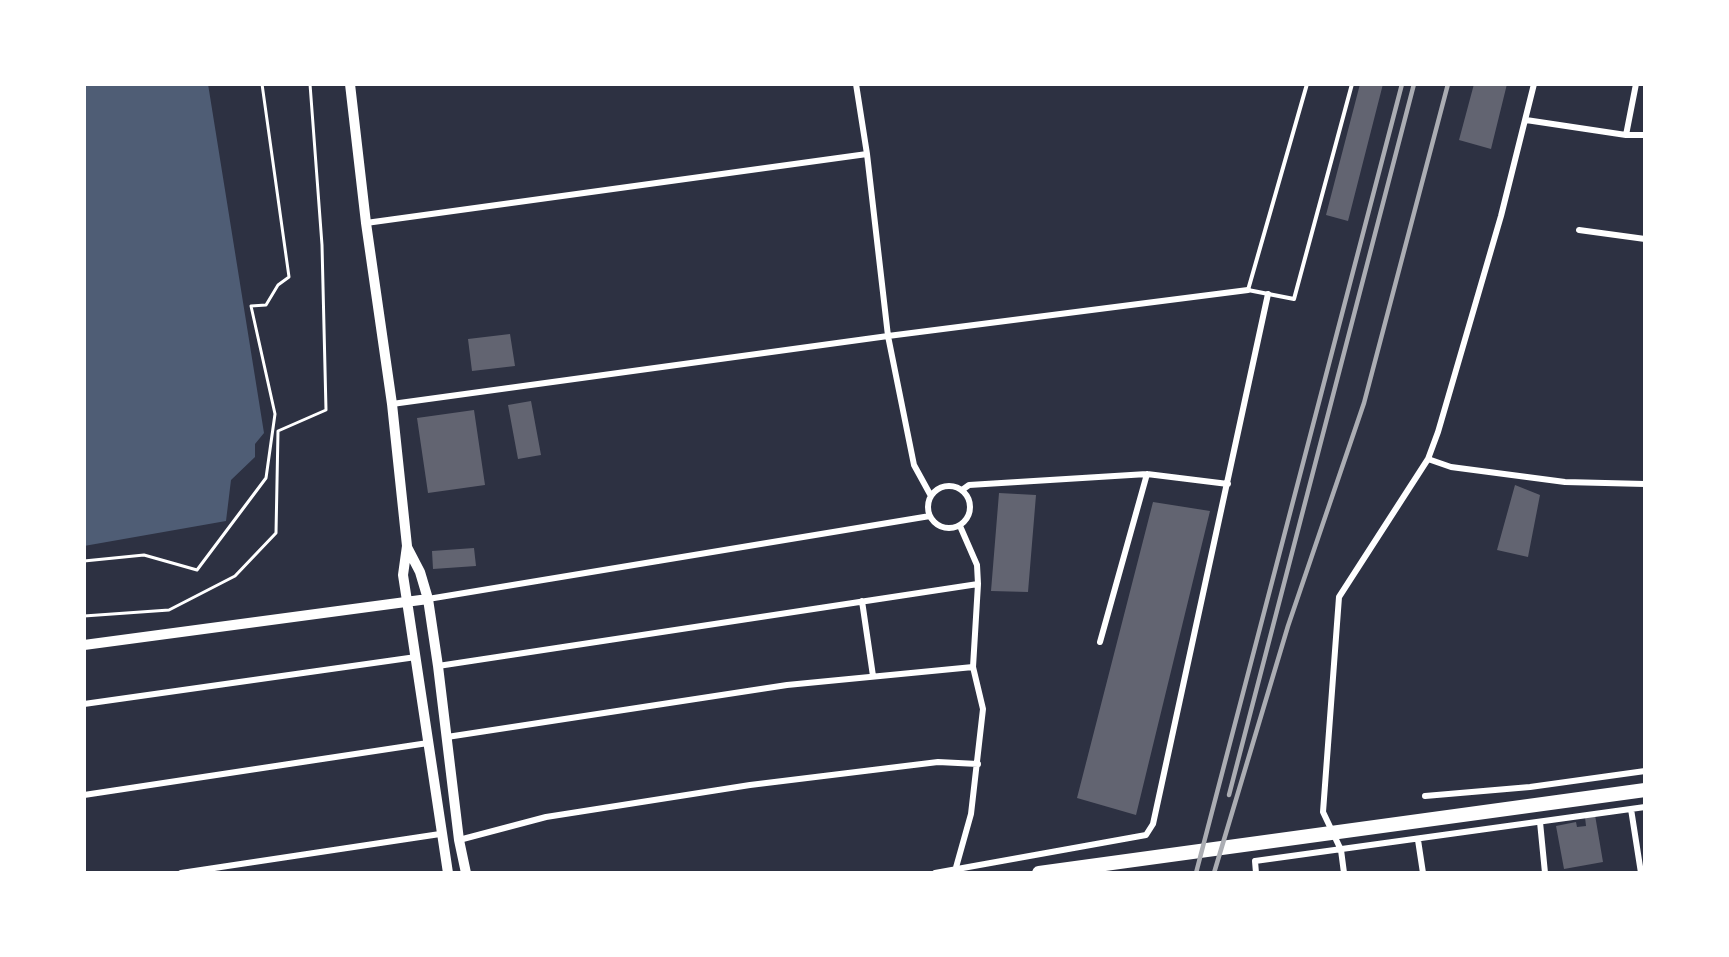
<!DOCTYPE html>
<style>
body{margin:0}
#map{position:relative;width:1729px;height:957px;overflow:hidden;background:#2d3142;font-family:Mulish,sans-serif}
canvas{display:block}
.frame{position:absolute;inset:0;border:86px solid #fff;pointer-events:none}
</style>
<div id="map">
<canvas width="1729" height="957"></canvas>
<div class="frame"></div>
</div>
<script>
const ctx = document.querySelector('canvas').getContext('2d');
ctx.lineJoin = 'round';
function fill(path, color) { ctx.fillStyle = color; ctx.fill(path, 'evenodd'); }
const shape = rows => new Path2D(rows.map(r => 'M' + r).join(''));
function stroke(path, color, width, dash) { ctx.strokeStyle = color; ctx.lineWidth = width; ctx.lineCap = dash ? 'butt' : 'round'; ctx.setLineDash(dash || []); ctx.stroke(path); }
const water = shape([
 [84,84,208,84,264,433,255,444,255,457,231,480,226,521,84,546]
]);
const building = shape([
 [1360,84,1383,84,1348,221,1326,215],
 [1474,84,1507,84,1491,149,1459,140],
 [510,334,515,366,472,371,468,339],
 [531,401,541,455,518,459,508,405],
 [474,410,485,485,428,493,417,418],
 [1515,485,1540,495,1528,557,1497,550],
 [999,493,1036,495,1028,592,991,591],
 [1153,502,1210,511,1136,815,1077,798],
 [474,548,476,566,433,569,432,551],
 [1595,815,1603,862,1564,869,1556,826,1576,822,1577,827,1586,826,1585,817]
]);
const path = shape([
 [84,561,144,555,197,570,266,478,275,414,251,306,266,305,278,285,289,277,262,84],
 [84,616,169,610,235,576,276,533,278,431,326,410,322,245,310,84]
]);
const service = shape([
 [1307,84,1248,290,1294,299,1352,84]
]);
const minor = shape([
 [856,84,867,154,888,336,914,465,931,496],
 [1526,120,1626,135,1645,135],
 [1626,135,1636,84],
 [366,223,867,154],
 [1579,230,1645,239],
 [392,404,888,336,1248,290],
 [1428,459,1451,467,1565,482,1645,484],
 '928 507a21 21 0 1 1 42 0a21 21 0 1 1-42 0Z',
 [962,490,969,485,1147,474,1228,484],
 [428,599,930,516],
 [862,601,873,676],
 [1100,642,1147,474],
 [438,666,978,584],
 [84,704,416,657],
 [447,737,787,685,973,667],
 [84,795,428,743],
 [1425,796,1530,787,1645,771],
 [1631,809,1641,873],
 [1540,822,1545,873],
 [459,840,546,817,750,785,938,762,978,764],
 [1418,840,1423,873],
 [955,871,971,814,983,709,973,667,978,584,977,565,960,526],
 [181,873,440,834],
 [935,873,1146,835,1153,824,1268,294],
 [1256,873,1255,861,1645,807],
 [1344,873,1341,850,1323,812,1339,597,1428,459,1438,432,1501,216,1534,84]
]);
const tertiary = shape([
 [350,84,366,223,392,404,407,546,403,575,407,601,448,873],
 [407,547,420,572,428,599,438,666,459,840,466,873],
 [84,645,428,599]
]);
const trunk = shape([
 [1039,873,1645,790]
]);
const rail = shape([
 [1229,795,1414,84],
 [1196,873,1402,84],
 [1214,873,1288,626,1364,403,1448,84]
]);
fill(water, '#4f5d75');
fill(building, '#626471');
stroke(path, '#fff', 3);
stroke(service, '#fff', 4);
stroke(minor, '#fff', 6);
stroke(tertiary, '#fff', 10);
stroke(trunk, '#fff', 14);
stroke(rail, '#abadb3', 4.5);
</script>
